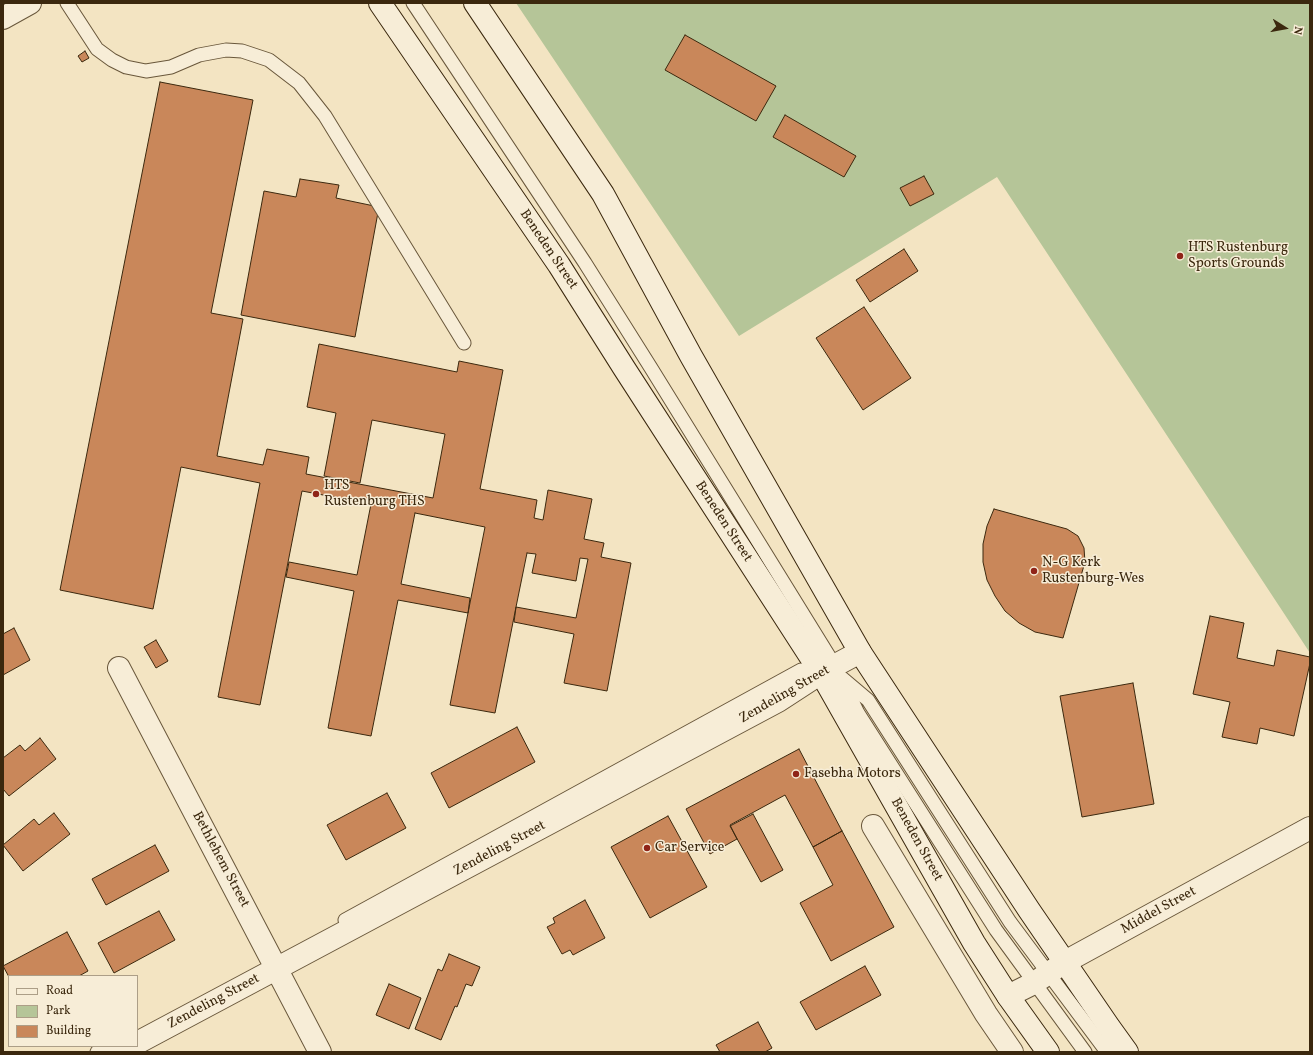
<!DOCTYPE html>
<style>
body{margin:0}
#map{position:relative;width:1313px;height:1055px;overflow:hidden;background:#f3e4c2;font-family:Vollkorn,serif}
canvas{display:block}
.frame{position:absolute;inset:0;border:4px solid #3b280e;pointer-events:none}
.legend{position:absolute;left:8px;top:975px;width:130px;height:72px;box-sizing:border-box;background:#f7edd7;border:1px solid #ac9e87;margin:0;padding:5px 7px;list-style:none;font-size:12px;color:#3b280e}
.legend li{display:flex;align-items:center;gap:8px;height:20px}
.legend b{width:20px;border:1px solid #ac9e87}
.north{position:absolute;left:1265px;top:8px;width:40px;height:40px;-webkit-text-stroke:3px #f7edd7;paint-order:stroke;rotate:101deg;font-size:11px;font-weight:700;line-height:16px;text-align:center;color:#3b280e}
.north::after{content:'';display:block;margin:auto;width:14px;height:18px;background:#3b280e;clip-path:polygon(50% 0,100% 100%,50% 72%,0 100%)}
</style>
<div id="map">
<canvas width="1313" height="1055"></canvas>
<div class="frame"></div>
<ul class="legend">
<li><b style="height:5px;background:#f7edd7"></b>Road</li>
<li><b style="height:11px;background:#b5c598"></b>Park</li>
<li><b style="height:11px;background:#c9875a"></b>Building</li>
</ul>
<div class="north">N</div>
</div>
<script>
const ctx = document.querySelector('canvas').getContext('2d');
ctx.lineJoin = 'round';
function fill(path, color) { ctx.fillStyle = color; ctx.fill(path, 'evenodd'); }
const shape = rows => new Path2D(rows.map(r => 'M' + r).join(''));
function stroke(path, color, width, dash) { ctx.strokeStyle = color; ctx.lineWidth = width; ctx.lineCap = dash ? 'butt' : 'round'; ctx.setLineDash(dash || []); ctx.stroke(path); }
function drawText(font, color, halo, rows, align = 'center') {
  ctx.font = font + ' Vollkorn,serif'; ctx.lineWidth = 3; ctx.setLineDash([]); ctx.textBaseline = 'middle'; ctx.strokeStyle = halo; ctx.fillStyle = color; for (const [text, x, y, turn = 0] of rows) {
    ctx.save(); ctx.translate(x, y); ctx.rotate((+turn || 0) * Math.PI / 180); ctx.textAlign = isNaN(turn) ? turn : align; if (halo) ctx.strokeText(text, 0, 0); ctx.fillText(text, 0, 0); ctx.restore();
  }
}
const green = shape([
 [516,3,1310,3,1310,653,997,177,739,336]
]);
const building = shape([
 [685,35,776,86,756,121,665,70,685,35],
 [85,51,89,58,82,62,78,56,85,51],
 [160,82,253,100,211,313,243,319,217,456,263,465,267,449,309,457,306,474,433,498,445,434,372,420,360,483,324,476,336,413,307,407,319,344,457,372,459,361,503,370,480,489,537,500,534,518,543,520,548,490,592,499,584,539,604,543,601,557,631,563,607,691,564,683,574,634,514,622,516,607,495,713,450,705,468,613,398,600,371,736,328,728,354,591,286,577,289,562,357,575,371,504,302,491,260,705,218,697,260,483,181,467,153,609,60,590,160,82],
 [415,513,485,527,468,613,470,598,401,584,415,513],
 [527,553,536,554,532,573,576,581,580,558,588,559,576,618,516,607,527,553],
 [785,115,856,156,844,177,773,137,785,115],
 [924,176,934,194,910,206,900,188,924,176],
 [300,179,339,185,336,198,379,207,355,337,241,315,264,191,296,197,300,179],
 [904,249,918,271,870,302,856,280,904,249],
 [864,307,911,378,863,410,816,338,864,307],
 [994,509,1067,529,1078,536,1084,548,1085,562,1063,638,1035,632,1019,623,1005,611,995,596,987,580,983,562,983,544,987,526,994,509],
 [1210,616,1244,623,1237,658,1274,666,1277,650,1310,657,1310,663,1294,736,1260,728,1257,744,1222,737,1230,702,1193,694,1210,616],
 [14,628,30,660,3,675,3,634,14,628],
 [156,640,168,661,156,668,144,647,156,640],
 [1133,683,1154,804,1082,817,1060,696,1133,683],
 [517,727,535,762,449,808,431,773,517,727],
 [40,738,56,759,9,796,3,789,3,758,20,745,25,751,40,738],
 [799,749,842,831,813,847,785,795,730,825,737,839,710,854,686,809,799,749],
 [387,793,406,828,346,860,327,825,387,793],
 [54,813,70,834,23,871,3,845,34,819,39,825,54,813],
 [753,814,783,870,761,882,730,826,753,814],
 [668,816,707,887,650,918,611,847,668,816],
 [842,831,894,927,831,961,800,903,833,885,813,847,842,831],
 [155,845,169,871,106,905,92,879,155,845],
 [585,900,605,938,573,955,570,950,562,954,547,927,555,923,553,918,585,900],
 [159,911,175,940,114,973,98,943,159,911],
 [67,932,88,971,79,976,9,976,9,977,3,966,67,932],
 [449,954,480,967,472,986,466,984,457,1007,455,1006,441,1040,415,1029,438,969,442,971,449,954],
 [865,966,881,995,816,1030,800,1002,865,966],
 [389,984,421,998,409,1029,376,1015,389,984],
 [758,1022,772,1048,765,1052,720,1052,716,1045,758,1022]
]);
const service = shape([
 [67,3,97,49,112,60,126,67,146,71,171,67,199,55,226,50,242,51,269,60,299,83,325,116,464,343],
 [413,3,585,263,651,368,835,666,858,713,996,930,1085,1052],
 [345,920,801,670,821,673,842,678,868,700,1010,922,1107,1052],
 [97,1052,108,1046]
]);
const minor = shape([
 [3,18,30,3],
 [119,668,320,1052],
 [873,826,986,1014,1012,1052],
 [1008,996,1034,983,1065,962,1310,828],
 [137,1043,778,701,821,673,860,652],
 [120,1052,131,1046]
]);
const secondary = shape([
 [380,3,559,265,624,368,821,673,974,943,1008,996,1048,1052],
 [475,3,603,194,691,356,860,652,1029,910,1109,1027,1127,1052]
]);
const markers = [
 [1180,256,4,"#8f2418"],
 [316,494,4,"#8f2418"],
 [1034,571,4,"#8f2418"],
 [796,774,4,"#8f2418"],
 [647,848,4,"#8f2418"]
];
const poiNames = [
 ["HTS Rustenburg",1188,248],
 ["Sports Grounds",1188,264],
 ["HTS",324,486],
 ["Rustenburg THS",324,502],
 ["N-G Kerk",1042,563],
 ["Rustenburg-Wes",1042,579],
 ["Fasebha Motors",804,774],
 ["Car Service",655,848]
];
const streetNames = [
 ["Beneden Street",548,250,56],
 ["Beneden Street",723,522,57],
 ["Zendeling Street",785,695,-30],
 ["Beneden Street",916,840,61],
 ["Zendeling Street",500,849,-28],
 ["Bethlehem Street",220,860,62],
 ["Middel Street",1159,911,-29],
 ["Zendeling Street",214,1002,-28]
];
fill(green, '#b5c598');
fill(building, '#c9875a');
stroke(building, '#3b280e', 1);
stroke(service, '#69573b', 15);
stroke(minor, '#69573b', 24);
stroke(secondary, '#3b280e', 24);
stroke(service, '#f7edd7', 13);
stroke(minor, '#f7edd7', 22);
stroke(secondary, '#f7edd7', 22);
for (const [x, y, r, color] of markers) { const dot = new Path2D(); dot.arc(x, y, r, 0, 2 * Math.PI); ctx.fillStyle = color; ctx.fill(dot); stroke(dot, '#f7edd7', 1.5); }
drawText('14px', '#3b280e', '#f7edd7', poiNames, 'left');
drawText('14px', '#3b280e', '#f7edd7', streetNames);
</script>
